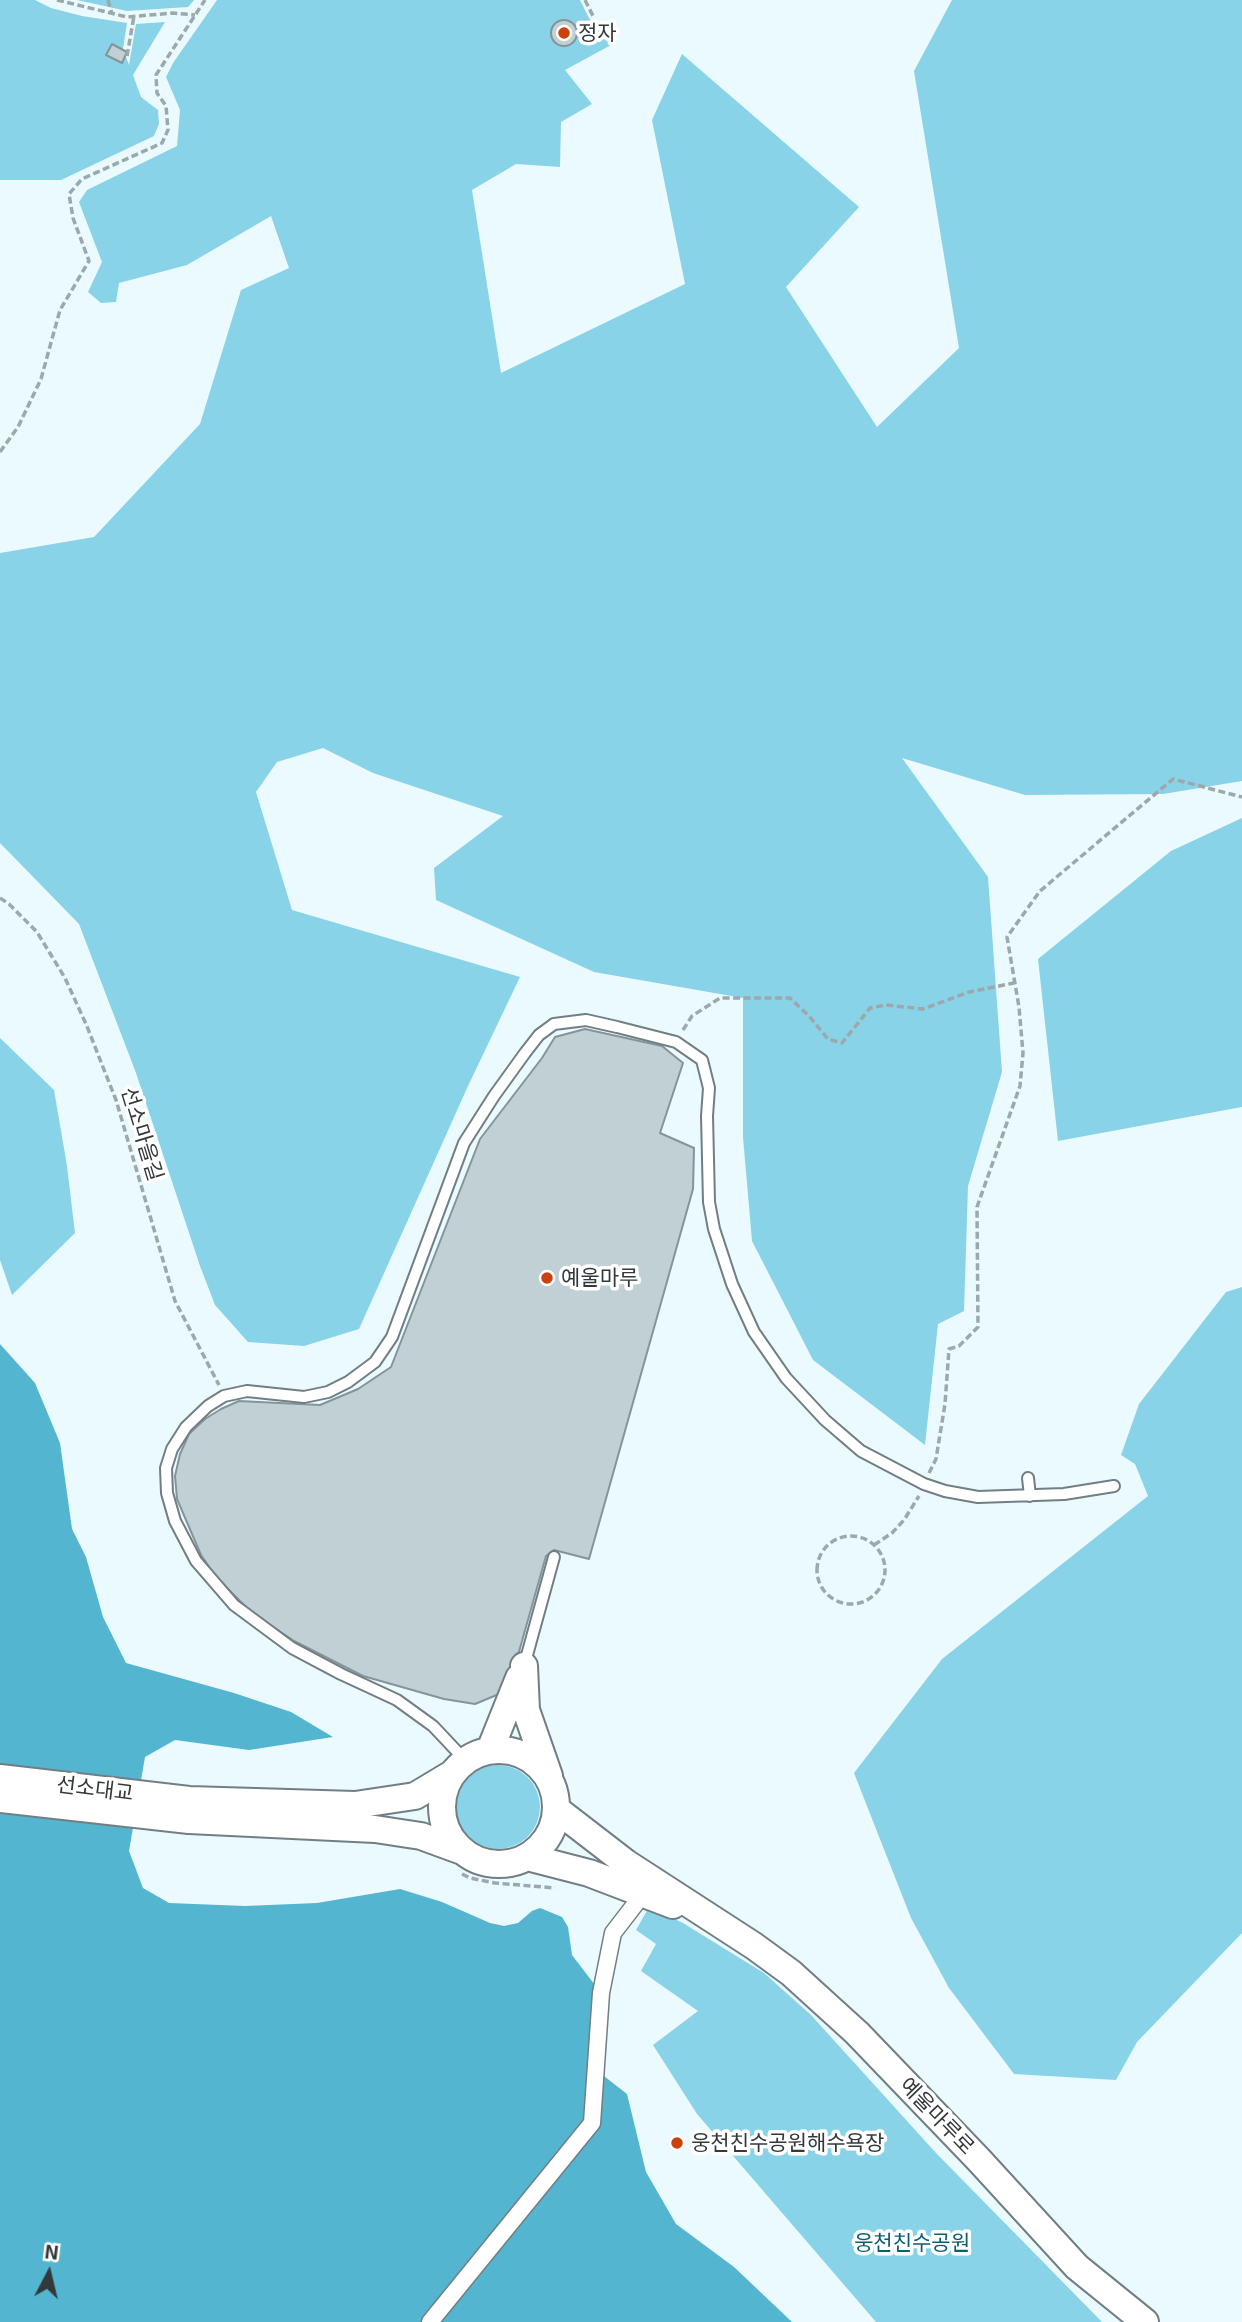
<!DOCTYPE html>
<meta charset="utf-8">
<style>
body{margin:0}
#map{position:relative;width:1242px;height:2322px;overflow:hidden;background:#eafaff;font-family:"Exo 2",sans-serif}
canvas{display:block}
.north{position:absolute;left:14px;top:2238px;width:70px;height:70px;-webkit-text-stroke:5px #fff;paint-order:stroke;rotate:7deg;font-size:19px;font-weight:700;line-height:28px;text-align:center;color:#33393b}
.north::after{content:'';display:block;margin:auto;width:24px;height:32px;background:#33393b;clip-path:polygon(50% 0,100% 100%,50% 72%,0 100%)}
</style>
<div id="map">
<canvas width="1242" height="2322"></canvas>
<div class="north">N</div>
</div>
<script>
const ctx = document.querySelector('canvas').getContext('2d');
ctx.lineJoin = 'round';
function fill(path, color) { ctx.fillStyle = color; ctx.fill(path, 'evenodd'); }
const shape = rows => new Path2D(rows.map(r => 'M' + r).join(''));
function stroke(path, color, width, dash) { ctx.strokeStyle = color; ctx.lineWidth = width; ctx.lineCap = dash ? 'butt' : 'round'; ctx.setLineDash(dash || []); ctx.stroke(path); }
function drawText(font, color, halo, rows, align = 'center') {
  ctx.font = font + ' "Exo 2","Noto Sans KR",sans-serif'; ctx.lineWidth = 7; ctx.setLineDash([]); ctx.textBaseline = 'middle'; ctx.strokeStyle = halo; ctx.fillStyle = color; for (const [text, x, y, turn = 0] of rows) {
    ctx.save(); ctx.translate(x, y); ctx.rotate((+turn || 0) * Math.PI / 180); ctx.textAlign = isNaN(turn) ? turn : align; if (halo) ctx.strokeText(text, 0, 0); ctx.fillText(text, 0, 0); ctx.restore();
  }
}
const green = shape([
 [0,0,35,0,51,8,82,16,127,23,123,49,129,65,136,24,165,22,133,75,141,97,158,110,159,124,154,136,61,180,0,180],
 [77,0,194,0,188,7,127,11],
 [217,0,580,0,589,18,611,45,565,70,592,104,561,122,560,167,516,164,472,190,501,373,685,284,652,120,682,54,859,207,786,287,877,427,959,348,914,71,952,0,1242,0,1242,781,1163,794,1025,795,902,758,988,877,1002,1072,968,1186,964,1311,938,1324,925,1445,813,1360,752,1241,743,1137,743,998,594,972,436,900,434,868,503,816,373,773,323,748,277,762,256,792,292,910,520,977,468,1086,359,1329,304,1346,248,1342,215,1305,200,1266,136,1073,79,924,0,843,0,553,94,537,200,424,241,290,289,268,271,216,187,265,119,283,116,302,101,303,88,292,102,262,79,202,87,190,177,146,180,110,166,77,173,63],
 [1242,818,1242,1107,1058,1141,1038,959,1171,851],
 [0,1038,54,1090,67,1166,75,1233,12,1295,0,1260],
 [1242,1287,1242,1933,1137,2042,1116,2080,1014,2074,949,1988,911,1918,854,1773,942,1659,1148,1496,1135,1464,1121,1455,1139,1404,1226,1292],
 '456 1807a42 42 0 1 1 84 0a42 42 0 1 1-84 0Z',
 [649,1907,683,1923,764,1973,811,2015,936,2153,1102,2322,876,2322,697,2114,653,2045,698,2011,641,1971,656,1944,636,1930]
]);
const water = shape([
 [0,1344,35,1383,60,1443,72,1529,86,1557,103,1617,126,1663,234,1693,291,1712,333,1737,249,1750,175,1740,145,1757,129,1851,143,1888,169,1903,245,1906,317,1903,400,1889,442,1902,490,1923,504,1926,518,1923,532,1911,540,1908,562,1917,568,1927,572,1955,601,1993,600,2073,627,2094,646,2172,676,2224,734,2267,792,2322,0,2322]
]);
const building = shape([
 '551 33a13 13 0 1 1 26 0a13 13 0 1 1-26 0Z',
 [112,44,127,52,122,63,106,55,112,44],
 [585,1029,662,1046,683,1063,660,1133,694,1148,693,1189,589,1559,554,1550,546,1556,511,1680,499,1694,475,1704,444,1699,363,1676,294,1641,251,1612,216,1577,201,1555,177,1499,175,1476,180,1454,189,1434,205,1419,221,1409,239,1401,320,1405,358,1389,391,1367,480,1139,542,1058,555,1037,585,1029]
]);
const path = shape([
 [57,0,127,17,173,13,195,15],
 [108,0,112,14],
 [585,0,594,18],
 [127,56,134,16],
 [0,452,18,427,41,379,60,310,89,261,73,218,69,194,82,179,162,143,168,130,166,106,157,93,156,75,205,0],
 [0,898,9,904,37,932,65,978,86,1024,116,1100,175,1301,219,1385],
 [683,1030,692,1016,720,998,790,998,809,1016,828,1039,842,1043,870,1008,886,1005,923,1009,969,992,1014,983],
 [929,1473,936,1459,945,1404,949,1349,959,1346,978,1327,977,1207,1020,1086,1023,1053,1019,1007,1007,937,1040,891,1173,779,1242,797],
 '817 1570a34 34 0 1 1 68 0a34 34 0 1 1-68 0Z',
 [874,1545,892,1533,904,1520,919,1496],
 [462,1874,470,1878,495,1883,555,1888]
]);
const service = shape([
 [1028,1478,1030,1496],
 [524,1666,554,1557],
 [465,1760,433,1726,397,1700,341,1674,292,1648,234,1605,196,1561,175,1521,167,1493,166,1468,172,1449,186,1427,208,1406,224,1396,247,1391,304,1397,328,1392,348,1382,375,1362,392,1337,464,1143,494,1096,525,1053,539,1035,554,1024,586,1020,617,1027,676,1042,702,1060,709,1088,707,1116,709,1202,714,1229,732,1284,754,1332,786,1378,825,1420,861,1451,924,1484,945,1491,978,1497,1064,1494,1114,1486]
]);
const pedestrian = shape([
 [430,2322,592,2123,601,1993,613,1933,643,1894]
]);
const tertiary = shape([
 [524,1666,526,1710,549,1776],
 '442 1807a57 57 0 1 1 114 0a57 57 0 1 1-114 0Z',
 [490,1750,519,1678],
 [0,1778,189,1800,355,1805,415,1796,450,1775],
 [0,1799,189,1820,375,1829,421,1836,462,1851],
 [556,1809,626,1863,754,1946,791,1973,857,2033,979,2160,1077,2267,1145,2322],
 [527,1857,589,1873,673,1905]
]);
const markers = [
 [564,33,7,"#ca430c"],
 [547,1278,7,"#ca430c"],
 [677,2143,7,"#ca430c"]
];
const poiNames = [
 ["정자",578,33],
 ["예울마루",561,1278],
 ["웅천친수공원해수욕장",691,2143]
];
const streetNames = [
 ["선소마을길",142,1134,73],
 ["선소대교",95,1789,7],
 ["예울마루로",937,2116,46]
];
const parkNames = [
 ["웅천친수공원",912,2243]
];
fill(green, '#89d3e9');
fill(water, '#53b5cf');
fill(building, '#c0d0d5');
stroke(building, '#859499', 2);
stroke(service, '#717f84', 14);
stroke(pedestrian, '#717f84', 19);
stroke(tertiary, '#717f84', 30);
stroke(path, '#9ca8ac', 3.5, [7, 3.5]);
stroke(service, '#fff', 10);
stroke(pedestrian, '#fff', 16);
stroke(tertiary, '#fff', 26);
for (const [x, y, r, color] of markers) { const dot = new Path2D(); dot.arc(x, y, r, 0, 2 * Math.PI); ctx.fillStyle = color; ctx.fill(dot); stroke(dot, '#fff', 2.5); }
drawText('21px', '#33393b', '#fff', poiNames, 'left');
drawText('21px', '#33393b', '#fff', streetNames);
drawText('21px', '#0b5e71', '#fff', parkNames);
</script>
